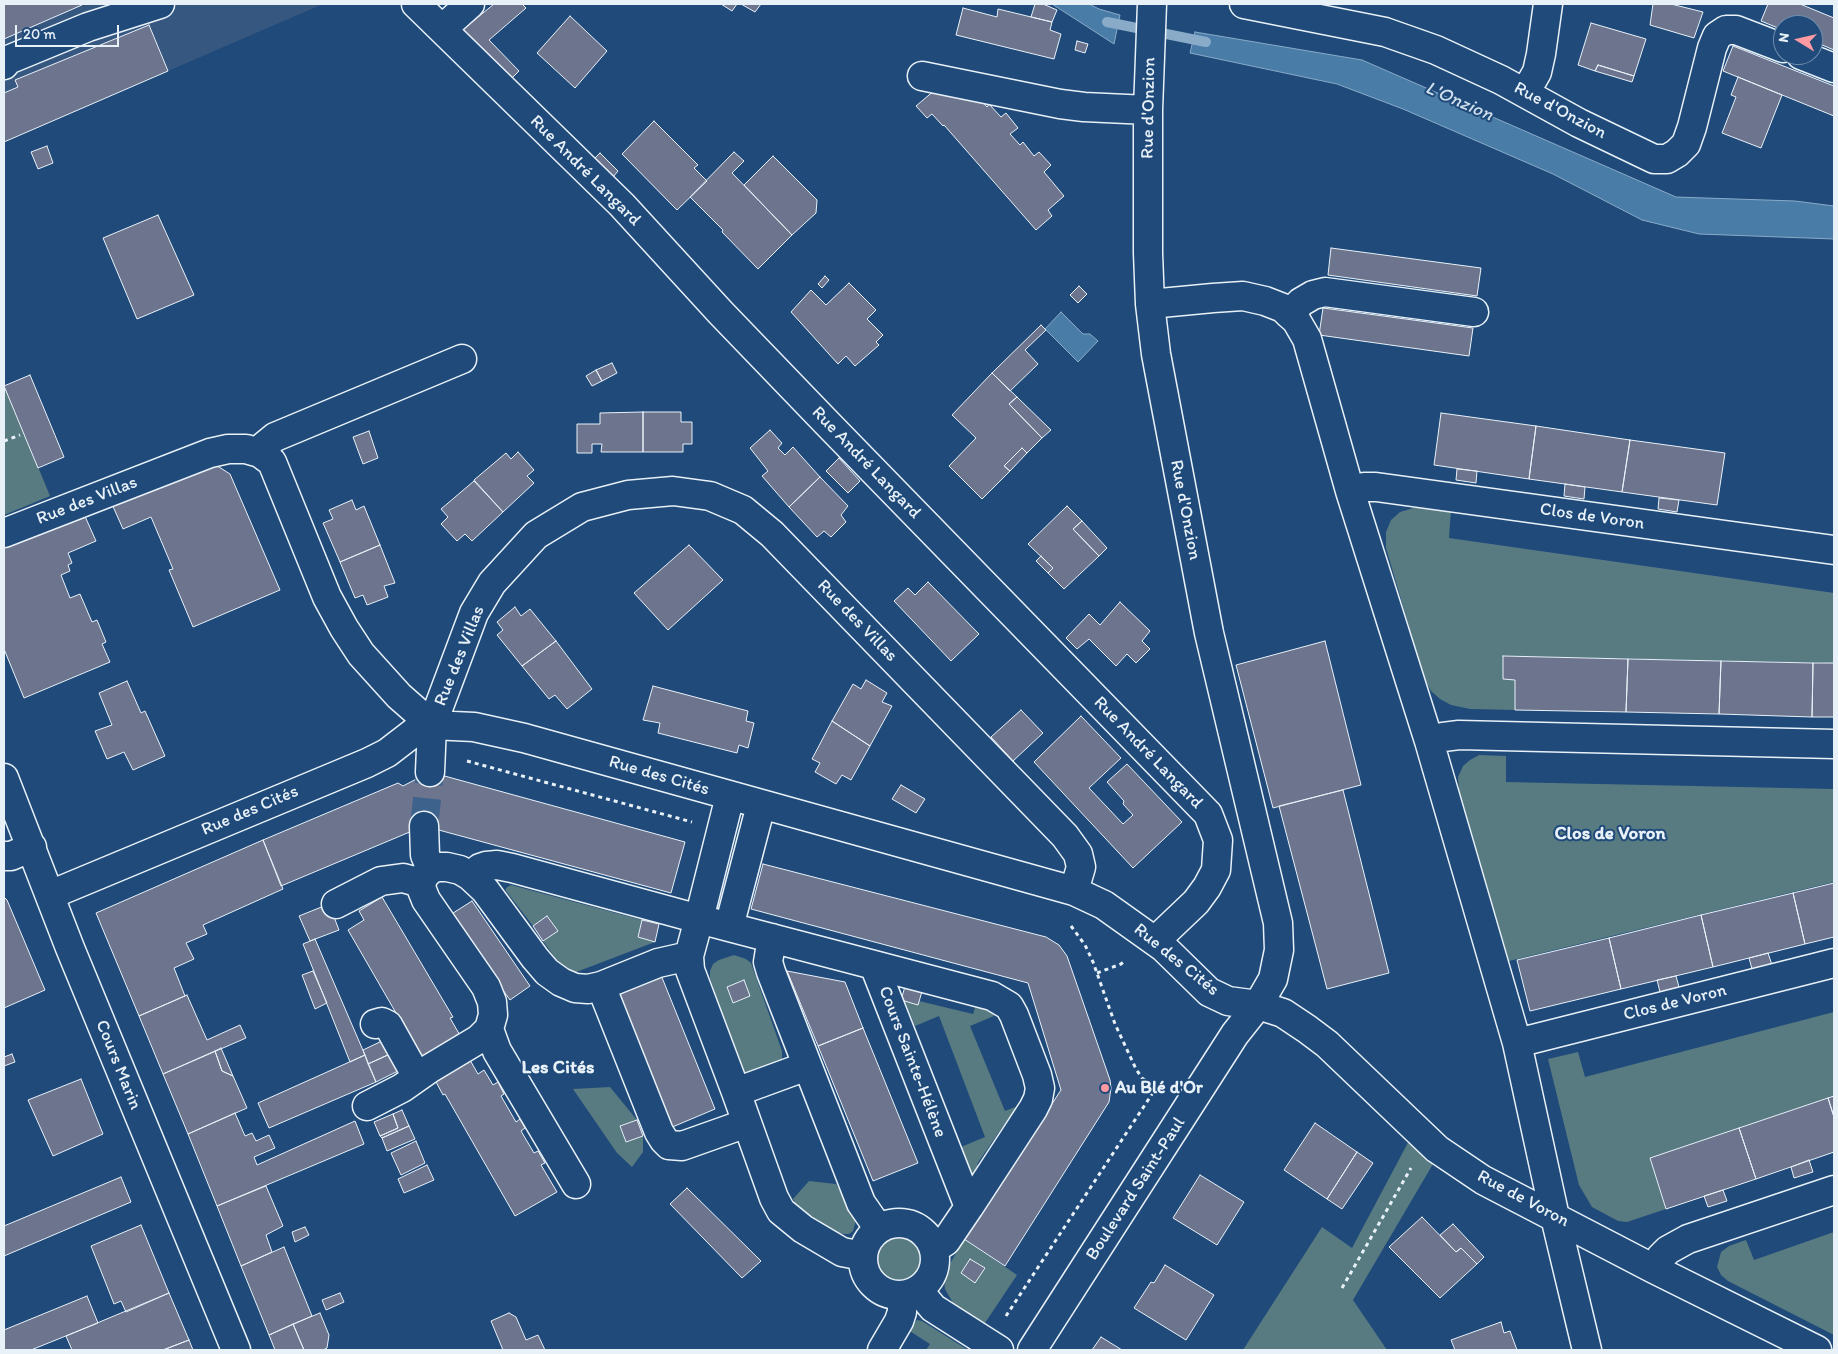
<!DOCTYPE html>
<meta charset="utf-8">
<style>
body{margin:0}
#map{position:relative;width:1838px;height:1354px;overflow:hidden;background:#1f4a7a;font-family:Itim,sans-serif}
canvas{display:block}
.frame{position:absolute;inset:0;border:5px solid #e8f1f8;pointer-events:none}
.north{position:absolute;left:1773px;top:15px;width:50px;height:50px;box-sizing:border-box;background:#1f4a7a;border:1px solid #6f8dac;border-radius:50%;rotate:279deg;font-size:14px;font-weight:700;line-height:20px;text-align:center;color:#e8f1f8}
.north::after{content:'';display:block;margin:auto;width:18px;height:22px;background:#ff9aa2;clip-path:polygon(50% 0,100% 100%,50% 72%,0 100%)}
.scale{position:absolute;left:15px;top:25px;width:104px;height:22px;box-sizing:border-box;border:2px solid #e8f1f8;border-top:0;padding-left:6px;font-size:15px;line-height:18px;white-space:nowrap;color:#e8f1f8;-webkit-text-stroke:4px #1f4a7a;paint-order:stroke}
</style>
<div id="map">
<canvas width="1838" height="1354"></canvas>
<div class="frame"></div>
<div class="north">N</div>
<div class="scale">20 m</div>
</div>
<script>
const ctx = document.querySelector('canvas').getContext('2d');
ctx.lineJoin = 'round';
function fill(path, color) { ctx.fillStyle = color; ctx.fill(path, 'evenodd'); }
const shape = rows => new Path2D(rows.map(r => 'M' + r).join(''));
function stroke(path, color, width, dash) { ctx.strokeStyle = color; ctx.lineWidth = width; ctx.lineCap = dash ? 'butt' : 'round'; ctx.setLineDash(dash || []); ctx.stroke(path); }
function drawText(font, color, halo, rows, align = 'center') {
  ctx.font = font + ' Itim,sans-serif'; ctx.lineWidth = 4; ctx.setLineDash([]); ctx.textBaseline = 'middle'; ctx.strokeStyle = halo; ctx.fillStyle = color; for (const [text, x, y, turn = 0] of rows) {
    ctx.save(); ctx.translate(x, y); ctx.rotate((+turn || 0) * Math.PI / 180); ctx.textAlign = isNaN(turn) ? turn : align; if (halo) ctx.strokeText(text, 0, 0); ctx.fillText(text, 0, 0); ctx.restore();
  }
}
const built = shape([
 [4,4,323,4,4,142]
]);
const green = shape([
 [4,384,50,496,4,515],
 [1430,507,1451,510,1449,538,1834,593,1834,663,1503,656,1503,679,1515,680,1515,710,1470,709,1451,705,1440,699,1431,691,1424,678,1386,548,1386,532,1391,520,1400,512,1413,508],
 [1479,755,1506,756,1506,782,1834,789,1834,882,1509,961,1459,791,1458,777,1463,766,1470,760],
 [511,885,642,920,638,937,655,942,571,974,564,970,543,941,558,931,547,916,533,926,506,891,506,888],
 [734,955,746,959,751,963,782,1051,782,1061,750,1074,745,1073,739,1065,710,978,710,971,713,964,719,960],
 [905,1001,918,1004,919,1001,973,1014,977,1002,991,1007,994,1016,970,1026,1005,1111,1028,1102,1018,1125,1008,1119,977,1164,987,1172,975,1176,973,1175,961,1147,985,1137,939,1016,915,1026],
 [1834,1012,1834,1096,1650,1158,1666,1209,1627,1222,1618,1221,1592,1207,1579,1185,1548,1059,1578,1052,1585,1077],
 [610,1087,637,1120,620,1126,626,1142,643,1136,643,1152,632,1167,617,1153,573,1089],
 [1412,1135,1433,1164,1353,1300,1387,1350,1243,1350,1322,1227,1352,1248],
 [809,1181,836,1184,856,1220,853,1231,849,1234,843,1234,836,1232,797,1207,793,1199],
 [1834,1232,1834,1335,1728,1281,1721,1275,1717,1267,1721,1252,1729,1246,1746,1240,1754,1260],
 '873 1259a26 26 0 1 1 52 0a26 26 0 1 1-52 0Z',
 [964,1239,1017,1275,985,1323,953,1303,945,1289,944,1279,947,1269],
 [917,1320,922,1321,968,1350,926,1350,930,1344,908,1330]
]);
const water = shape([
 [1052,4,1089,4,1099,9,1120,15,1114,44,1052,4],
 [1195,32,1362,60,1676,197,1795,201,1834,206,1834,239,1699,234,1642,220,1553,174,1403,109,1337,84,1190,53,1195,32],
 [1061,312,1083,334,1090,334,1098,341,1078,362,1045,329,1061,312]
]);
const stream = shape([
 [1107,22,1206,42]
]);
const building = shape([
 [4,4,82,4,82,5,4,39,4,4],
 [494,4,522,4,526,8,489,40,519,71,511,79,461,31,494,4],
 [721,4,737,4,732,11,721,4],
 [741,4,761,4,755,12,741,4],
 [1035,4,1043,4,1057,10,1052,22,1031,17,1035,4],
 [1653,4,1671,4,1703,12,1694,38,1650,25,1653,4],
 [1768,4,1800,4,1834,18,1834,50,1813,41,1813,25,1783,25,1783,30,1761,21,1768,4],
 [963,8,997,17,998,9,1052,22,1050,30,1061,34,1054,59,956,35,963,8],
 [570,16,607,51,575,88,537,53,570,16],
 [1591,23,1646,39,1634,76,1598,65,1595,71,1578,65,1591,23],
 [149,25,168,71,4,142,4,93,18,87,15,80,149,25],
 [1077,41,1088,44,1085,53,1075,50,1077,41],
 [1733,46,1834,86,1834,116,1723,71,1733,46],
 [1598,65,1634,76,1632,82,1595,71,1598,65],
 [1738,77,1782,95,1761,148,1722,133,1736,97,1731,95,1738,77],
 [942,84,952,97,960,90,970,101,977,96,987,107,989,104,1001,117,1006,113,1018,128,1010,134,1020,145,1023,142,1034,156,1039,152,1051,165,1044,172,1064,196,1048,210,1052,216,1036,230,944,125,943,126,932,114,927,118,916,106,942,84],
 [654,121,698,165,694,168,707,181,677,210,622,154,654,121],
 [47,146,53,163,38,169,31,152,47,146],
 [734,152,744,161,732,173,792,235,758,269,722,232,723,230,690,197,734,152],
 [600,153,618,171,613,177,594,159,600,153],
 [773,156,817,200,816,213,792,235,744,185,773,156],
 [158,215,194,295,137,319,103,238,158,215],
 [1331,248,1481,268,1477,296,1328,275,1331,248],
 [825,276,829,280,822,288,818,284,825,276],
 [849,283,876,310,867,319,883,335,876,342,879,345,855,366,846,356,838,364,791,312,811,290,826,305,849,283],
 [1079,286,1087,294,1078,303,1070,295,1079,286],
 [1323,308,1473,328,1469,356,1319,335,1323,308],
 [1041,325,1046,330,1025,350,1038,364,1010,391,992,373,1041,325],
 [612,363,617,373,602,381,596,370,612,363],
 [596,370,602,381,592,386,586,376,596,370],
 [992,373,1017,397,1009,404,1042,438,1027,453,1022,448,1004,466,1010,471,982,499,949,466,976,438,952,415,992,373],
 [30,375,64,457,38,468,4,386,30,375],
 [1017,397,1051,430,1042,438,1009,404,1017,397],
 [643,412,643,452,601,452,602,444,592,444,592,453,577,453,577,424,600,424,600,413,643,412],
 [643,412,681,412,681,422,692,422,692,444,683,444,683,452,643,452,643,412],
 [1441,413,1536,426,1529,479,1434,465,1441,413],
 [1536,426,1630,440,1622,492,1529,479,1536,426],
 [770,430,782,443,778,448,785,455,793,447,820,477,789,507,762,476,768,471,750,448,770,430],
 [369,431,378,458,363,464,353,437,369,431],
 [1630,440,1725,453,1717,505,1622,492,1630,440],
 [1022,448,1027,453,1010,471,1004,466,1022,448],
 [518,452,534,470,527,476,534,483,503,512,474,480,506,453,511,459,518,452],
 [839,458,860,481,848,493,826,471,839,458],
 [208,460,230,474,280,590,193,627,169,570,173,569,151,517,123,529,111,502,208,460],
 [1457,469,1477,471,1476,483,1456,480,1457,469],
 [820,477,848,506,841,515,846,522,831,537,824,531,817,537,789,507,820,477],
 [474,481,503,512,472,541,465,534,457,541,441,524,448,517,441,509,474,481],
 [1565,484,1585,487,1584,499,1564,496,1565,484],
 [1659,498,1679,500,1677,512,1658,509,1659,498],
 [352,500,356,510,364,506,380,545,340,562,323,523,333,519,329,510,352,500],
 [1067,506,1082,521,1073,529,1099,556,1064,589,1048,573,1053,568,1028,544,1067,506],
 [84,514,96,541,68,553,72,563,68,565,70,571,61,575,70,598,80,594,92,622,97,620,106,642,102,644,110,662,24,698,4,649,4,548,84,514],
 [1082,521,1107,548,1099,556,1073,529,1082,521],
 [380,545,395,583,384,586,388,597,367,605,363,595,355,598,340,562,380,545],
 [689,545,723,580,668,630,634,593,689,545],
 [1041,556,1053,568,1048,573,1036,561,1041,556],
 [928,582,979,634,951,661,894,601,908,588,915,595,928,582],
 [1120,602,1150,631,1142,641,1150,649,1136,663,1127,654,1116,666,1089,639,1077,649,1066,638,1089,614,1100,625,1120,602],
 [515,607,521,616,530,609,556,641,522,666,497,635,503,630,497,622,515,607],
 [556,641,592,689,567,709,555,695,549,699,522,666,556,641],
 [1325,641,1361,785,1273,808,1236,665,1325,641],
 [1503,656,1628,659,1626,712,1515,710,1515,680,1503,679,1503,656],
 [1628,659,1721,661,1719,714,1626,712,1628,659],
 [1721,661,1813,663,1812,717,1719,714,1721,661],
 [1813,663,1834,663,1834,717,1812,717,1813,663],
 [866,680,887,693,882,702,892,706,870,746,832,721,853,684,861,689,866,680],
 [127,681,141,713,145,711,165,756,133,770,124,752,107,759,95,731,112,725,99,693,127,681],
 [653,686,748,711,746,721,754,723,748,748,739,745,737,753,658,733,660,723,643,720,653,686],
 [1021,710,1043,733,1013,761,991,737,1021,710],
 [1081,716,1121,758,1089,788,1123,824,1133,815,1123,804,1124,801,1107,782,1127,764,1182,822,1133,868,1034,762,1081,716],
 [832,721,870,746,851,780,842,775,836,784,815,772,820,763,812,759,832,721],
 [430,772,685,842,671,893,424,826,281,886,263,840,398,783,403,786,430,772],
 [901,785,925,799,916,813,892,799,901,785],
 [1343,790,1389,973,1327,989,1279,806,1343,790],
 [263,840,283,889,203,925,207,934,186,943,194,959,174,968,185,996,139,1016,96,913,263,840],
 [763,864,1046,937,1059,945,1067,956,1110,1080,1111,1088,1109,1102,1005,1266,964,1239,1061,1090,1028,983,751,909,763,864],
 [1834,883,1834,937,1805,944,1793,893,1834,883],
 [1793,893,1805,944,1713,967,1701,915,1793,893],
 [4,897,7,900,45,990,4,1008,4,897],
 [382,897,453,1017,450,1018,461,1037,422,1058,348,930,364,920,359,911,382,897],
 [472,901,530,986,510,1000,450,915,472,901],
 [329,904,339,930,310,941,299,916,329,904],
 [1701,915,1713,967,1621,989,1609,938,1701,915],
 [547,916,558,931,543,941,533,926,547,916],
 [642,920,659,924,655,942,638,937,642,920],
 [1609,938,1621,989,1530,1011,1517,960,1609,938],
 [315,939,365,1055,350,1062,303,944,315,939],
 [1768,953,1772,965,1752,969,1749,958,1768,953],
 [313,971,327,1003,315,1009,302,975,313,971],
 [787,971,845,982,863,1028,818,1046,787,971],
 [661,975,715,1109,670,1128,616,993,661,975],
 [1676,976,1679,987,1660,992,1657,980,1676,976],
 [744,980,750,996,733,1003,727,987,744,980],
 [906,983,923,988,918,1005,901,1000,906,983],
 [187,995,207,1040,240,1025,246,1038,163,1074,139,1016,187,995],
 [863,1028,918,1163,873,1181,818,1046,863,1028],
 [384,1040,390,1054,368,1064,363,1050,384,1040],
 [221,1048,233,1076,222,1071,215,1051,221,1048],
 [215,1051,222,1071,233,1076,247,1108,188,1134,163,1074,215,1051],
 [12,1054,15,1062,4,1066,4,1057,12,1054],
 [390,1054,398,1071,376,1082,368,1064,390,1054],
 [365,1055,376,1082,269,1128,258,1103,365,1055],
 [470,1060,478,1074,484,1070,493,1085,498,1082,504,1094,501,1096,516,1122,520,1119,525,1128,521,1131,534,1153,538,1151,545,1163,541,1165,557,1192,515,1216,445,1094,443,1095,435,1080,470,1060],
 [81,1079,103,1134,53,1156,28,1100,81,1079],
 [1834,1096,1834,1117,1828,1098,1834,1096],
 [1828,1098,1834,1117,1834,1152,1756,1179,1739,1128,1828,1098],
 [402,1110,409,1126,382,1138,380,1136,398,1128,393,1114,402,1110],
 [235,1113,245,1136,252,1133,256,1141,269,1135,275,1148,254,1157,257,1165,355,1121,364,1144,217,1206,188,1134,235,1113],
 [393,1114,398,1128,380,1136,374,1122,393,1114],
 [637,1120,643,1136,626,1142,620,1126,637,1120],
 [1315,1123,1357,1152,1327,1199,1284,1170,1315,1123],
 [409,1126,415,1139,387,1151,382,1138,409,1126],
 [1739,1128,1756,1179,1666,1209,1650,1158,1739,1128],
 [416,1141,425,1163,401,1175,391,1153,416,1141],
 [1357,1152,1373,1163,1342,1209,1327,1199,1357,1152],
 [1809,1160,1813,1172,1794,1178,1791,1167,1809,1160],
 [427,1165,434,1180,404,1193,398,1179,427,1165],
 [1200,1175,1244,1202,1217,1245,1173,1218,1200,1175],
 [121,1177,131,1202,4,1256,4,1226,121,1177],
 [266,1186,283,1226,266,1235,272,1252,241,1266,217,1206,266,1186],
 [687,1188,761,1261,742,1278,670,1204,687,1188],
 [1723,1190,1727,1201,1708,1207,1704,1196,1723,1190],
 [1422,1217,1456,1252,1461,1248,1477,1264,1440,1298,1389,1247,1422,1217],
 [1453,1224,1484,1257,1477,1264,1461,1248,1456,1252,1440,1235,1453,1224],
 [141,1225,169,1293,126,1312,121,1301,114,1304,91,1246,141,1225],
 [305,1227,309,1235,295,1242,292,1232,305,1227],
 [284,1247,312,1316,269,1335,241,1266,284,1247],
 [970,1259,985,1268,975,1283,961,1273,970,1259],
 [1165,1265,1214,1295,1186,1340,1134,1308,1151,1282,1154,1283,1165,1265],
 [169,1293,189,1340,163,1350,72,1350,66,1336,169,1293],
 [340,1293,344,1302,326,1310,322,1300,340,1293],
 [87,1296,98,1323,31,1350,4,1350,4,1330,87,1296],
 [320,1313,329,1335,327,1348,323,1350,304,1350,293,1324,320,1313],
 [509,1313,516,1317,526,1340,538,1335,545,1350,503,1350,491,1321,509,1313],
 [1501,1322,1504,1333,1510,1331,1517,1350,1455,1350,1451,1340,1501,1322],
 [293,1324,304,1350,275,1350,269,1335,293,1324],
 [1101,1337,1122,1350,1092,1350,1101,1337],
 [189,1340,193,1350,163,1350,189,1340]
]);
const minorTunnel = shape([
 [424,826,430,772]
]);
const path = shape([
 [4,441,20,435],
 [467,761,692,822],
 [1071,926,1085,945,1093,962,1115,1024,1136,1069,1142,1078,1160,1091],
 [1097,973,1121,964,1126,960],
 [1342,1288,1411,1168],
 [1006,1316,1156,1088]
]);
const minor = shape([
 [416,4,622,205,721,313,826,422,1208,814,1218,840,1216,870,1207,887,1196,902,1155,941],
 [1244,4,1385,32,1436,50,1501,80,1579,123,1654,159,1667,159,1677,153,1686,144,1692,127,1712,48,1717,36,1726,30,1736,30,1783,48],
 [442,29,470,4],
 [1801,55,1834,68],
 [4,65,8,60,88,27,160,4],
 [922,76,1060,104,1084,107,1148,110],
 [1525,93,1537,72,1541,54,1548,4],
 [1150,304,1213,298,1243,296,1265,301,1283,308,1289,314,1296,320,1307,339,1350,491,1429,741,1517,1043,1555,1217,1587,1350],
 [1289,314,1301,302,1313,295,1325,292,1474,312],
 [260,453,264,446,275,437,462,359],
 [1350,491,1364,487,1376,487,1834,550],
 [4,533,210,453,228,449,246,449,260,453,272,462,327,597,344,628,361,654,399,696,432,725],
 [1429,741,1443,737,1459,735,1834,744],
 [430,772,432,725,474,613,492,583,536,535,582,507,628,495,673,491,710,496,743,510,772,534,1065,836,1078,854,1081,867,1074,891],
 [4,778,70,948,236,1350],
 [761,805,729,927,699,919,689,956,690,970,736,1092,774,1198,781,1211,803,1229,842,1252,863,1256],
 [424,826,425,855,431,869],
 [4,856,11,856,32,847],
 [470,876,480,868,486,866,497,865,512,868,699,919,730,796],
 [50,895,367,763,387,753,413,733,432,725,474,727,524,738,1074,891,1104,905,1163,947,1209,992,1228,1001,1258,1005,1283,1013,1307,1029,1327,1044,1437,1149,1483,1180,1654,1269,1817,1350],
 [336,904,381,881,403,878,421,883],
 [729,927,874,965,969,1207,946,1241,934,1249],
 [772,938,768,962,771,972,861,1203,879,1229],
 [874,965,992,996,1009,1006,1014,1015,1037,1075,1040,1088,1038,1099,1033,1109,969,1207],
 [601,986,659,1132,664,1140,669,1145,682,1146,747,1123],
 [375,1024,382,1022,388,1025,417,1077],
 [489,1029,497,1051,576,1184],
 [1517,1043,1834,963],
 [736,1092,807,1066],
 [367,1106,402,1088,429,1069,479,1039,489,1029,493,1015,492,1002,486,987,426,900,422,890,421,883,425,875,431,869,439,867,447,867,460,870,470,876,485,890,535,958,547,972,561,982,575,988,588,989,601,986,658,963,689,956],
 '863 1259a36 36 0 1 1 72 0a36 36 0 1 1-72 0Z',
 [1654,1269,1661,1257,1668,1250,1688,1239,1834,1190],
 [918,1290,933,1308,999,1350],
 [882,1350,899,1321,902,1312,902,1296],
 [1032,1350,1235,1034,1258,1005,1273,979,1279,950,1278,923,1209,633,1156,354,1150,304,1148,253,1148,110,1152,4]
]);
const markers = [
 [1105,1088,5,"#ff9aa2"]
];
const streetNames = [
 ["Rue d'Onzion",1149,108,-89],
 ["Rue d'Onzion",1560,111,28],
 ["Rue André Langard",585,171,45],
 ["Rue André Langard",866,463,46],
 ["Rue des Villas",87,501,-21],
 ["Rue d'Onzion",1185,510,79],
 ["Clos de Voron",1592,517,8],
 ["Rue des Villas",857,621,46],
 ["Rue des Villas",460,656,-68],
 ["Rue André Langard",1148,753,46],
 ["Rue des Cités",659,776,16],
 ["Rue des Cités",250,811,-23],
 ["Rue des Cités",1176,960,39],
 ["Clos de Voron",1675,1003,-14],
 ["Cours Sainte-Hélène",912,1062,69],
 ["Cours Marin",118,1065,68],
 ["Boulevard Saint-Paul",1136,1189,-57],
 ["Rue de Voron",1523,1199,28]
];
const poiNames = [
 ["Au Blé d'Or",1115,1088]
];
const waterNames = [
 ["L'Onzion",1459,102,24]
];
const neighbourhoodNames = [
 ["Clos de Voron",1610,834],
 ["Les Cités",558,1068]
];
fill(built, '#365780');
fill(green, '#587b81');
fill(water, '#4a7ca8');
stroke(water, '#89abc8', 1);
stroke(stream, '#89abc8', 10);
fill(building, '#6d758e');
stroke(building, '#e8f1f8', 1);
stroke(minorTunnel, '#3d638d', 28, [28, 14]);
stroke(minor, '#e8f1f8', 31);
stroke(path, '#e8f1f8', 3, [4, 4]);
stroke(minor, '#1f4a7a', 28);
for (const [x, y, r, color] of markers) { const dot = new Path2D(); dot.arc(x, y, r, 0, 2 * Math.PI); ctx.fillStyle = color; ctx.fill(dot); stroke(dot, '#1f4a7a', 2); }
drawText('18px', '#e8f1f8', '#1f4a7a', streetNames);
drawText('bold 18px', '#e8f1f8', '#1f4a7a', poiNames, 'left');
drawText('italic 19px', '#d0dfec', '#1f4a7a', waterNames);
drawText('bold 19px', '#e8f1f8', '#1f4a7a', neighbourhoodNames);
</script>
